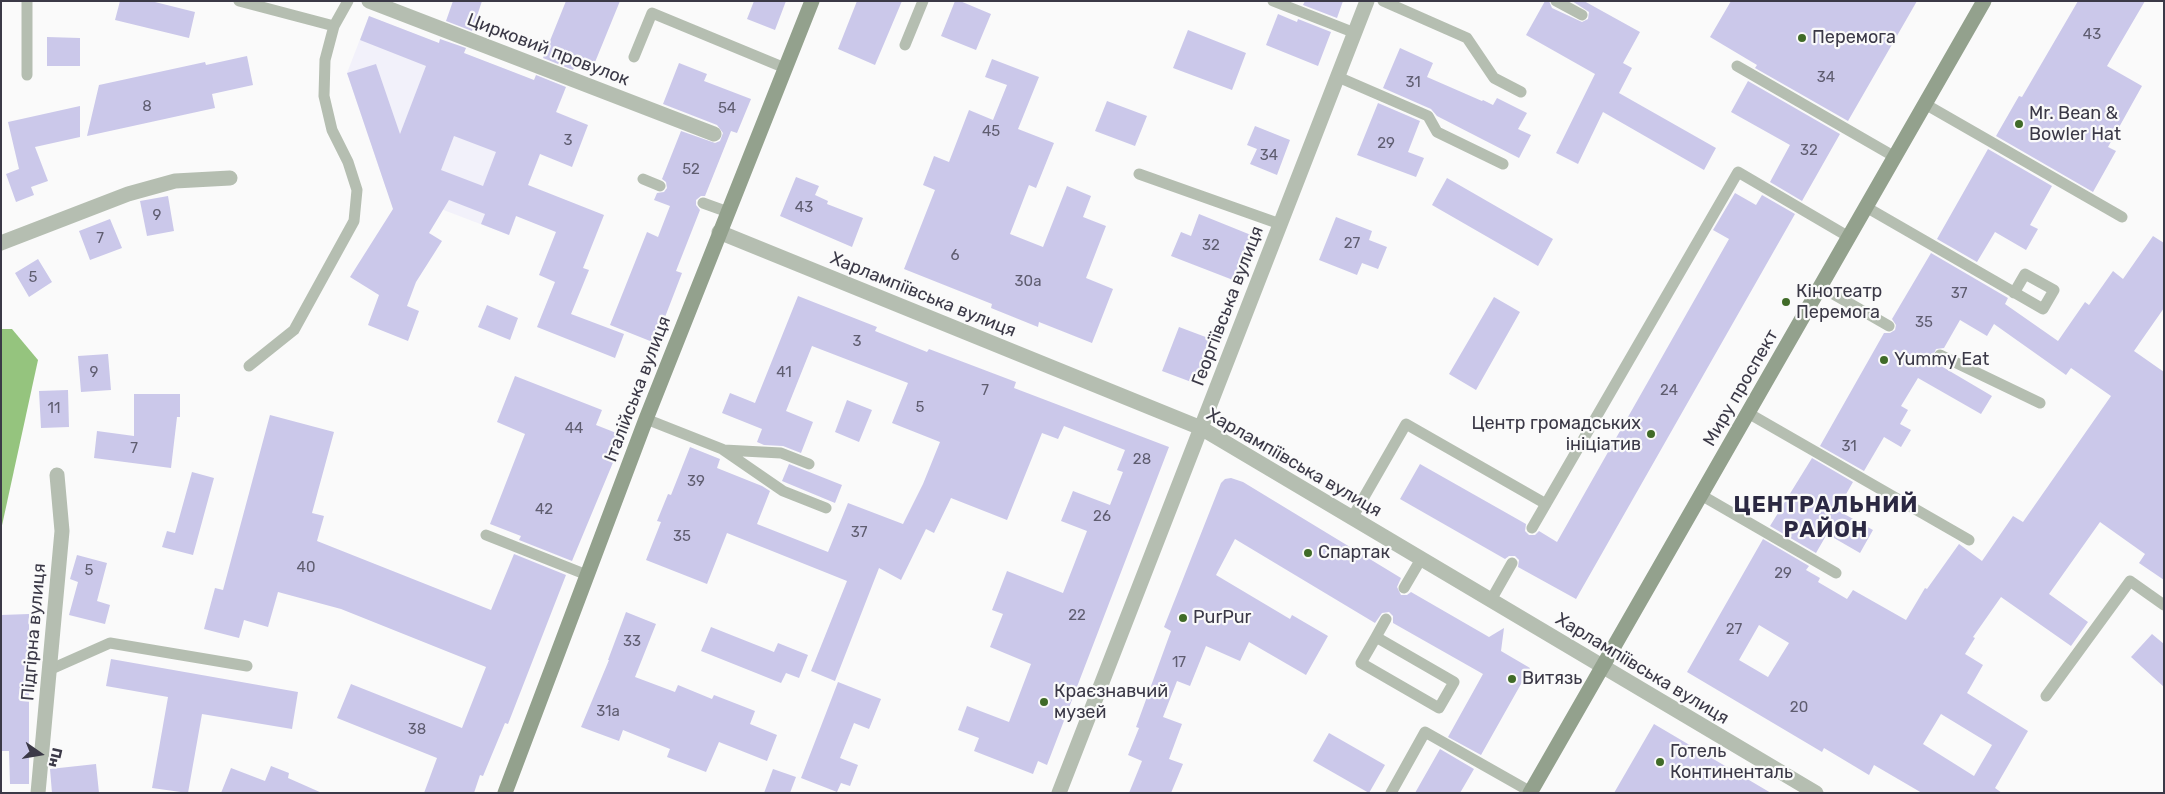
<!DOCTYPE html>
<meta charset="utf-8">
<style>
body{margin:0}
#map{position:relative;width:2165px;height:794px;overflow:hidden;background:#fafafa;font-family:Rubik,sans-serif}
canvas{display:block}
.frame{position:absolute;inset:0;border:2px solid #3b3947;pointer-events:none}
.north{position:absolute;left:15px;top:729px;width:50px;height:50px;-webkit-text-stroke:4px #fafafa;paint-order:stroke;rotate:103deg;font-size:14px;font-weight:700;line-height:20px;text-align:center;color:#3b3947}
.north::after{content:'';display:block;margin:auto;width:18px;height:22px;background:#3b3947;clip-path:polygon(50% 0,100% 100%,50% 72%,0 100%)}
</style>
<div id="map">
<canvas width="2165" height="794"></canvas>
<div class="frame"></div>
<div class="north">Пн</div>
</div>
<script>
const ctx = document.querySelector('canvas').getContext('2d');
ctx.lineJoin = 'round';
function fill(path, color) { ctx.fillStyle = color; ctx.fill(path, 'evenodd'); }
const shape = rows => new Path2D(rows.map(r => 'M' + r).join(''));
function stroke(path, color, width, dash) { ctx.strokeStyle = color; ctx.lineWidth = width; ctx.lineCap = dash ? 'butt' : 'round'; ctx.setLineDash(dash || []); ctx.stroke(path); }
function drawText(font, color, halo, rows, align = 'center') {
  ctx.font = font + ' Rubik,sans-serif'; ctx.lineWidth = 4.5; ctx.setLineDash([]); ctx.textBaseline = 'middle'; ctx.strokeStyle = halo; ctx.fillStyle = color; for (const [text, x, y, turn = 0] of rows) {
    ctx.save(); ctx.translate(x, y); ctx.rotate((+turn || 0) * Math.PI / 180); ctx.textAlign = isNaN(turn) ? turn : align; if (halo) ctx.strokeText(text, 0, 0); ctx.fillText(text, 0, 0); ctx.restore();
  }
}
const built = shape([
 [369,16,564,92,509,235,386,188,347,73]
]);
const forest = shape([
 [1,329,12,329,38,360,1,530]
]);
const building = shape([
 [120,1,151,1,195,12,189,38,115,20],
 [453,1,482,1,472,31,446,21],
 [566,1,620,1,591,72,575,65,573,70,543,58],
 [754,1,786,1,775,30,747,19],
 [857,1,902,1,875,65,838,49],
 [955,1,960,1,991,14,976,50,941,36],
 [1305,1,1343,1,1337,18,1303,5],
 [1545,1,1549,1,1552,8,1582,22,1588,19,1589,12,1572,1,1584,1,1640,32,1623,63,1632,68,1619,93,1716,148,1704,170,1603,112,1578,164,1556,153,1595,74,1526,35],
 [1731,1,1917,1,1848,121,1755,68,1757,65,1710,37],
 [2078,1,2145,1,2107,66,2142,86,2108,147,2116,151,2093,192,1996,136,2019,96,2022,97],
 [1278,14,1297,22,1298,19,1331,32,1318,66,1266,45],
 [369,16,439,43,440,39,466,48,464,53,534,80,536,75,566,87,556,112,588,125,572,167,540,154,528,185,604,215,583,268,589,270,571,314,624,334,615,358,537,327,555,282,539,275,556,232,516,216,509,235,481,224,485,214,449,200,429,233,442,241,416,282,407,306,419,311,408,341,368,325,379,295,350,277,393,209,347,73,376,64,400,134,426,66,360,40],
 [454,136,496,152,483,186,441,170],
 [1188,30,1246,53,1232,90,1173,68],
 [47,37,80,38,80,66,47,66],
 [1400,48,1433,63,1427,77,1482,101,1483,100,1493,105,1497,98,1527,113,1518,129,1531,135,1519,158,1437,116,1431,109,1383,88],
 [247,56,253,85,212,94,215,108,87,136,99,85,205,62,206,65],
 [992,59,1039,77,1018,129,1054,143,1036,188,1029,185,1010,234,1043,247,1067,186,1091,196,1083,217,1106,226,1086,278,1113,289,1092,343,1039,322,1038,327,991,308,992,304,904,269,935,190,923,185,934,156,949,162,969,110,993,120,1007,85,985,77],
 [679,63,707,74,704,81,751,99,737,133,731,131,705,196,701,196,696,200,696,205,700,210,676,271,682,273,655,343,610,325,647,232,658,237,670,206,654,200,657,193,664,192,667,188,666,182,662,179,681,131,715,143,720,141,723,133,717,125,663,104],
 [1748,81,1840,134,1802,201,1770,182,1790,145,1731,112],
 [1107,101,1147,116,1135,146,1095,131],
 [1378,103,1420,121,1408,152,1424,158,1416,177,1357,155],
 [80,106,80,137,35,147,48,181,31,187,34,195,16,202,6,174,19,169,8,122],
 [1255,126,1290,140,1277,175,1250,164,1257,149,1247,145],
 [1988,149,2052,186,2030,225,2038,229,2026,250,1995,232,1977,262,1937,239],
 [796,177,819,186,815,195,828,201,827,204,863,218,852,247,780,216],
 [1447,178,1553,239,1538,266,1432,205],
 [1735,193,1756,205,1762,195,1795,214,1576,599,1518,567,1519,560,1515,556,1509,556,1505,559,1400,499,1420,464,1526,524,1525,531,1529,535,1535,535,1539,531,1557,542,1729,239,1713,230],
 [168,196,174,231,147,236,140,201],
 [1199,214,1251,235,1233,280,1171,256,1181,232,1191,236],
 [1336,217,1372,231,1369,240,1387,247,1378,269,1362,263,1357,275,1319,260],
 [110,219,122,248,90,260,79,231],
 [2153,236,2164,243,2164,308,2134,351,2164,372,2164,580,2139,563,2145,554,2100,522,2049,594,2088,622,2071,646,2001,597,1973,637,1975,638,1965,654,1983,665,1967,693,2028,731,1995,788,2002,793,1922,793,1874,765,1869,775,1824,748,1822,752,1687,672,1763,539,1809,566,1806,570,1820,578,1818,582,1847,599,1853,590,1906,620,1925,588,1927,589,1959,544,1982,561,2013,516,2023,522,2111,396,2071,368,2066,375,1994,324,1987,336,1960,320,1944,348,1936,349,1933,356,1936,363,1992,396,1981,414,1918,378,1901,406,1908,410,1900,424,1911,430,1901,447,1884,437,1864,471,1820,446,1884,333,1890,333,1895,330,1896,325,1892,319,1931,253,2008,298,2005,304,2058,341,2085,302,2089,305,2113,271,2123,279],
 [1759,625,1789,643,1768,677,1739,660],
 [1941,714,1992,745,1974,776,1923,744],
 [38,259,52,282,29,297,15,273],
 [798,296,877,327,875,331,927,352,929,349,1016,382,1014,388,1169,447,1047,765,1038,761,1033,774,974,751,979,738,958,730,967,706,1009,722,1031,664,990,647,1003,614,992,610,1007,571,1063,593,1087,531,1061,521,1073,491,1110,505,1123,472,1117,470,1125,450,1064,426,1058,439,1042,433,1007,520,951,498,934,533,926,529,901,580,879,568,835,681,811,671,847,581,727,533,707,584,646,560,661,522,657,521,668,494,671,495,690,447,720,459,717,468,762,486,770,491,757,524,828,552,848,503,903,524,923,484,940,442,892,423,908,383,812,346,786,411,813,422,801,453,783,446,764,445,757,442,762,429,722,413,730,393,755,403],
 [1494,297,1520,312,1476,390,1449,374],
 [487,305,518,318,510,340,478,327],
 [1179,327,1211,339,1194,383,1162,371],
 [108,354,111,390,81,392,78,356],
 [515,376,602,410,596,425,624,436,572,561,519,540,521,536,490,524,525,434,497,422],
 [68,390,69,427,41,428,39,391],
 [134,394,180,394,180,417,177,417,171,468,94,458,97,431,134,436],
 [847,400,872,410,859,442,835,432],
 [270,415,334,432,312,513,324,516,317,541,491,610,514,554,566,575,508,724,505,723,483,776,480,775,474,793,424,793,437,758,337,718,351,684,462,728,486,667,341,609,278,592,268,627,244,620,239,638,204,629,215,588,223,590],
 [1812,458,1853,482,1837,510,1873,530,1860,553,1827,534,1816,553,1770,526],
 [789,464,842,485,835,503,782,481],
 [192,472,214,478,193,555,162,547,167,531,175,533],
 [1231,478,1243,482,1401,578,1397,587,1401,595,1407,595,1411,592,1489,637,1504,628,1501,651,1530,668,1481,755,1448,737,1483,674,1393,623,1393,616,1389,612,1382,613,1375,623,1235,539,1216,575,1290,619,1292,615,1328,636,1306,675,1249,642,1240,661,1206,646,1190,686,1177,681,1163,717,1182,724,1169,759,1183,764,1171,793,1129,793,1142,761,1128,755,1139,728,1136,727,1171,631,1164,627,1221,483,1225,479],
 [77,555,107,563,97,601,110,605,105,624,69,615,78,582,70,579],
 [626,612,656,624,635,677,675,692,678,685,712,699,714,695,755,711,750,724,777,735,767,761,719,742,706,772,667,757,670,749,623,730,619,741,581,727,609,660,608,660],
 [29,614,29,784,10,784,9,751,1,751,1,615],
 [711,627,774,652,778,643,808,655,799,678,786,673,781,683,701,651],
 [2152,634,2164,644,2164,687,2131,657],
 [111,659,298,692,292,729,202,714,188,793,152,788,168,697,106,686],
 [838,682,881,699,869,729,854,723,840,758,858,765,850,786,841,783,837,792,801,778],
 [1654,724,1771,793,1614,793],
 [1329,733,1385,765,1369,793,1313,761],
 [1440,749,1474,769,1460,793,1415,793],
 [96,764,99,793,52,793,50,769],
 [271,766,289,773,288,778,322,793,221,793,231,768,265,781],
 [773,769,796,777,790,793,764,793]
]);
const lane = shape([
 [27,1,27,75],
 [239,1,334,26],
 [1273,1,1355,33],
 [1383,1,1467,38,1494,78,1521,92],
 [1556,1,1582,15],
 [905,45,923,1],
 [634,57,652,13,785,68],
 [1737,66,1895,157],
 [1338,77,1428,116,1437,132,1503,164],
 [1925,104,2122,217],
 [1139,174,1280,224],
 [643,179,660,186],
 [703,203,728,212],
 [1866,207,2043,309,2054,290,2025,274,2014,293],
 [1821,287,1889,326],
 [1940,355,2040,403],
 [249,366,294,330,354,221,357,190,348,162,332,130,324,96,325,60,334,26,348,1],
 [1748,413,1969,540],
 [646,419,722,449,783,491,826,508],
 [724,450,781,453,809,464],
 [1701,495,1836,573],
 [1352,518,1406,424,1546,504],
 [1532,528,1738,172,1849,237],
 [486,535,587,575],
 [1404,588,1421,559],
 [1491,600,1512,563],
 [1376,637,1454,682,1439,708,1361,663,1376,637,1386,619],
 [49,670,110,643,247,666],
 [2046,696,2130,581,2164,605],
 [1391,793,1425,732,1531,792]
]);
const street = shape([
 [369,1,714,134],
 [719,232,1201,428,1816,793],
 [1,243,128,194,175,181,230,178],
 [38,793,62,531,57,475],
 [1059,793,1367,1]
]);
const secondary = shape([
 [505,793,646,419,812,1],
 [1530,793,1984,1]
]);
const markers = [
 [1802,38,5,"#406b28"],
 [2019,124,5,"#406b28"],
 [1786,302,5,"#406b28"],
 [1884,360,5,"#406b28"],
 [1651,434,5,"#406b28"],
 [1308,553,5,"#406b28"],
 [1183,618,5,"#406b28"],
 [1512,679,5,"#406b28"],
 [1044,702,5,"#406b28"],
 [1660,762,5,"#406b28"]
];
const numberNames = [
 ["43",2092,35],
 ["34",1826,78],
 ["31",1413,83],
 ["8",147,107],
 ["54",727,109],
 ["45",991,132],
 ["3",568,141],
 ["29",1386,144],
 ["32",1809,151],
 ["34",1269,156],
 ["52",691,170],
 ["43",804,208],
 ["9",157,216],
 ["7",100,239],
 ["27",1352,244],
 ["32",1211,246],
 ["6",955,256],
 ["5",33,278],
 ["30а",1028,282],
 ["37",1959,294],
 ["35",1924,323],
 ["3",857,342],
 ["9",94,373],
 ["41",784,373],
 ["7",985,391],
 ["24",1669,391],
 ["5",920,408],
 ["11",54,409],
 ["44",574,429],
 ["31",1849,447],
 ["7",134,449],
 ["28",1142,460],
 ["39",696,482],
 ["42",544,510],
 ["26",1102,517],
 ["37",859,533],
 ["35",682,537],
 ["40",306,568],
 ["5",89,571],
 ["29",1783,574],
 ["22",1077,616],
 ["27",1734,630],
 ["33",632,642],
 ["17",1179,663],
 ["20",1799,708],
 ["31а",608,712],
 ["38",417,730]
];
const poiNames = [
 ["Перемога",1812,38],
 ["Mr. Bean &",2029,114],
 ["Bowler Hat",2029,135],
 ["Кінотеатр",1796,292],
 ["Перемога",1796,313],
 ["Yummy Eat",1894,360],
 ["Центр громадських",1641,424,"right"],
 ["ініціатив",1641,445,"right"],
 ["Спартак",1318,553],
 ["PurPur",1193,618],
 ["Витязь",1522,679],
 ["Краєзнавчий",1054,692],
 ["музей",1054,713],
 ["Готель",1670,752],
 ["Континенталь",1670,773]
];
const streetNames = [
 ["Цирковий провулок",548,50,21],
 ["Харлампіївська вулиця",923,295,22],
 ["Георгіївська вулиця",1228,306,-69],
 ["Миру проспект",1741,388,-60],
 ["Італійська вулиця",638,389,-69],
 ["Харлампіївська вулиця",1294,463,30],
 ["Підгірна вулиця",34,632,-85],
 ["Харлампіївська вулиця",1642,669,31]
];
const districtNames = [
 ["ЦЕНТРАЛЬНИЙ",1826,506],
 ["РАЙОН",1826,531]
];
fill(built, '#f2f1fa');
fill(forest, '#95c47e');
fill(building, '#cbc8ea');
stroke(lane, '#b5beb1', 11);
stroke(street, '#b5beb1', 15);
stroke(secondary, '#93a18d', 15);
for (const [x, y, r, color] of markers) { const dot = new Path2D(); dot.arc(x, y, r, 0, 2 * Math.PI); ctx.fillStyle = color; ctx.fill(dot); stroke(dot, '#fafafa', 2); }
drawText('15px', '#5f5d70', null, numberNames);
drawText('18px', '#3b3947', '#fafafa', poiNames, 'left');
drawText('18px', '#3b3947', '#fafafa', streetNames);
ctx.letterSpacing = '1px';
drawText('bold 22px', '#2b2842', '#fafafa', districtNames);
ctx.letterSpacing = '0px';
</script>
